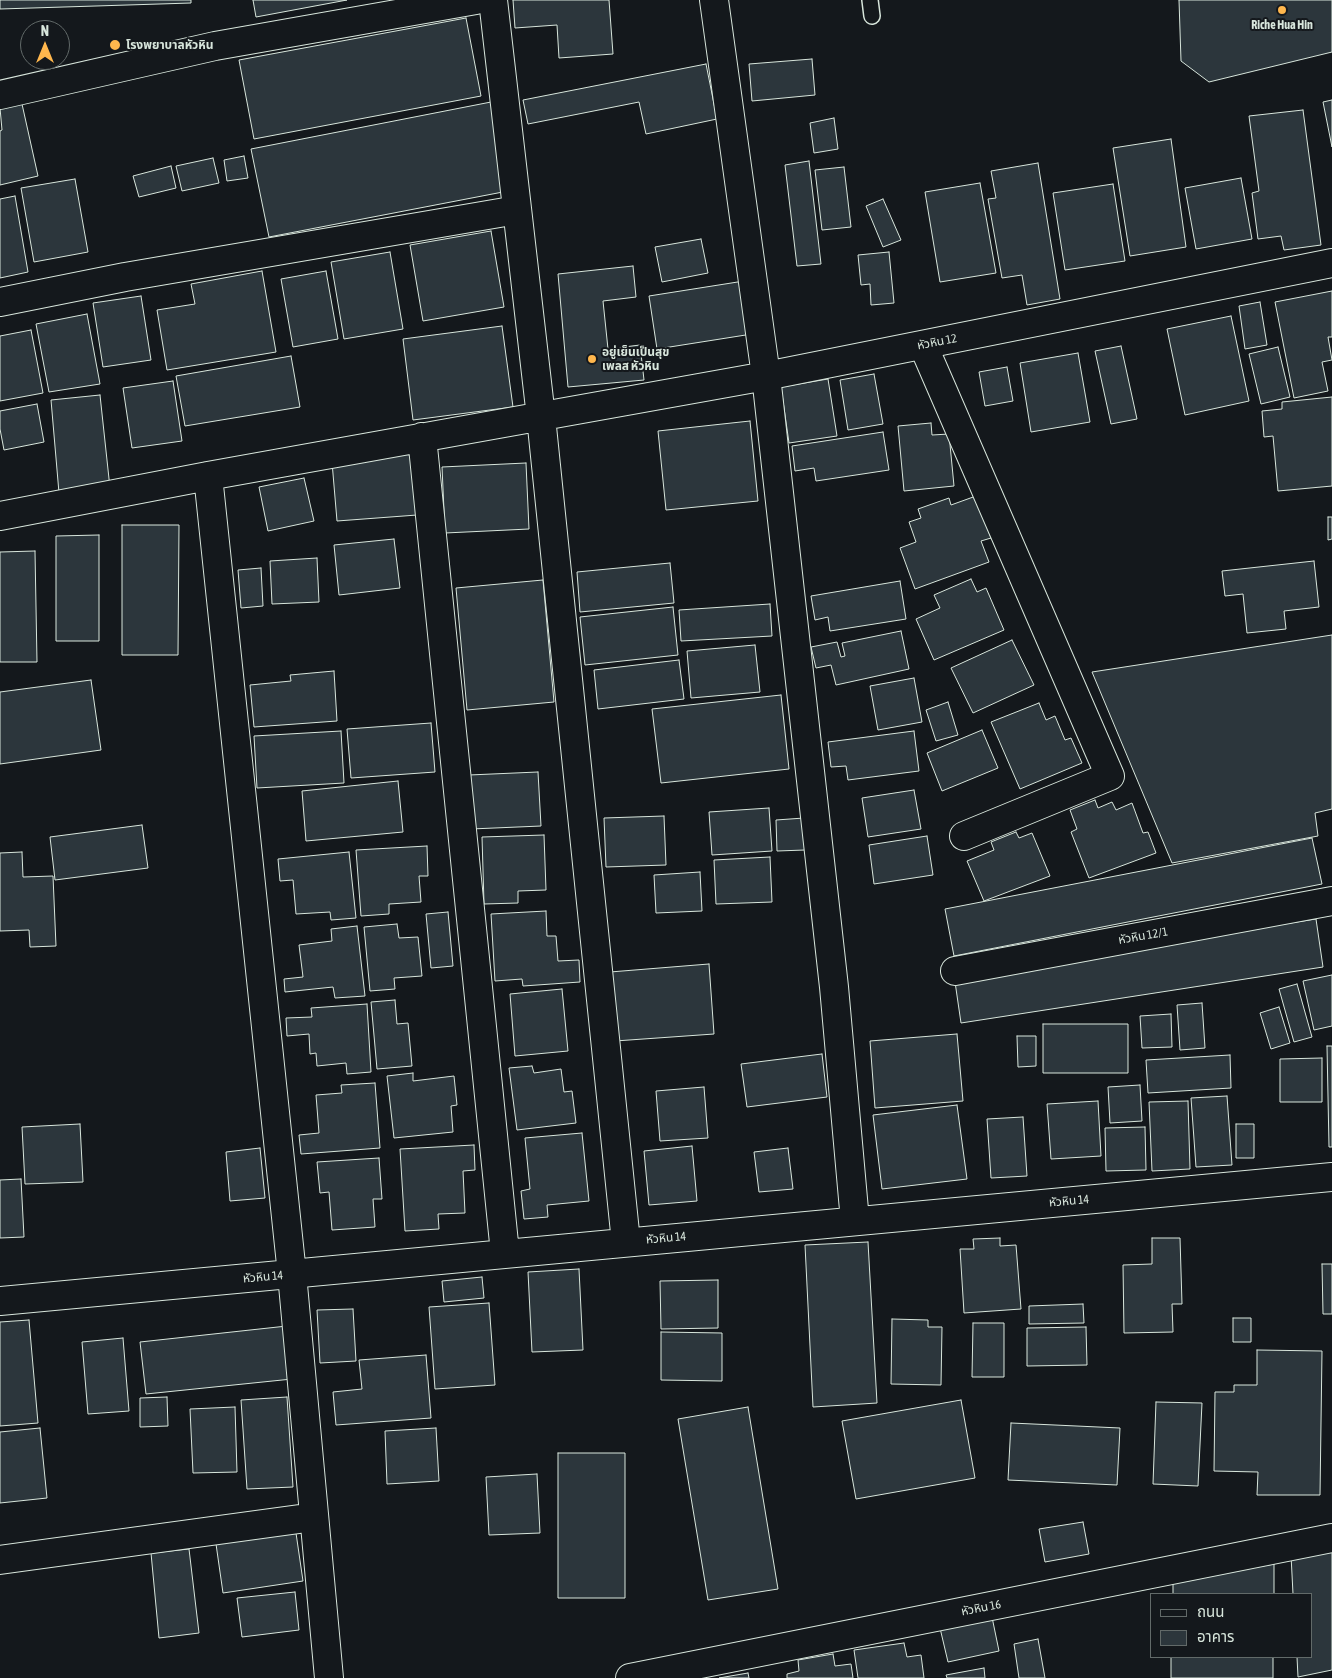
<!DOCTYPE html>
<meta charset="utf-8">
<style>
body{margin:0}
#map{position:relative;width:1332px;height:1678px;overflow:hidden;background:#14181c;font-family:"Asap Condensed","Noto Sans Thai",sans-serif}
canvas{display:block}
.legend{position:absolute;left:1150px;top:1593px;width:162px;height:65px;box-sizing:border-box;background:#14181c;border:1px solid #626a69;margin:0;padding:6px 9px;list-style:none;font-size:15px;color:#d8e6dc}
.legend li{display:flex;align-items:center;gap:10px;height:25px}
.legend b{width:25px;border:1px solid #626a69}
.north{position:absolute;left:20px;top:20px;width:50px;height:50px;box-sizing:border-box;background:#14181c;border:1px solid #626a69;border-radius:50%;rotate:0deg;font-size:14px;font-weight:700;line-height:20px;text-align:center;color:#d8e6dc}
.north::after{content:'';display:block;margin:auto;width:18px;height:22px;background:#ffb74d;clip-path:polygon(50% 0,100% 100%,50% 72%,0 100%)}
</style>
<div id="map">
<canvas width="1332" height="1678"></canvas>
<ul class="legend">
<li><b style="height:6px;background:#14181c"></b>ถนน</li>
<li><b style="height:14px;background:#2c363c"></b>อาคาร</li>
</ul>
<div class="north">N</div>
</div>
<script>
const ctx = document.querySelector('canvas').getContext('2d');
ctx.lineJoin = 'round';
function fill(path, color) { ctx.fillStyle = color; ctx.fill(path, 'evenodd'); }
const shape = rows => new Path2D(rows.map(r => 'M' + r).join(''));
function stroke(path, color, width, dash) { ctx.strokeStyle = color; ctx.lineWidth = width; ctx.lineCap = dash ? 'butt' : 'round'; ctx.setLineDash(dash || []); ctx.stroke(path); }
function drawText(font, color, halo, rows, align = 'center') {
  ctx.font = font + ' "Asap Condensed","Noto Sans Thai",sans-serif'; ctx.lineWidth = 4; ctx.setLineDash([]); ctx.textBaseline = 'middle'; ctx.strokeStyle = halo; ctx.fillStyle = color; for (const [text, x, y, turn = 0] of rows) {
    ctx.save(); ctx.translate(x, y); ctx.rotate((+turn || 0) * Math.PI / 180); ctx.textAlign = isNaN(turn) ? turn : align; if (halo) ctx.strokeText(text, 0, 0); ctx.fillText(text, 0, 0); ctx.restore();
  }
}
const building = shape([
 [0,0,191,0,191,3,0,9,0,0],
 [253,0,347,0,256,17,253,0],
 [513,0,609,0,613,54,559,58,557,25,515,28,513,0],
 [1179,0,1332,0,1332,52,1209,82,1181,61,1179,0],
 [466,18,481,96,254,139,239,60,466,18],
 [812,59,815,95,752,101,749,64,812,59],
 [706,64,717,119,646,134,639,102,528,124,523,100,706,64],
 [1332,100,1332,147,1323,102,1332,100],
 [491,102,508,191,269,237,251,149,491,102],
 [22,104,38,176,0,185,0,131,2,130,0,108,22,104],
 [1303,110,1321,245,1284,250,1281,236,1258,239,1252,193,1259,191,1249,116,1303,110],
 [834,118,838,149,814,153,810,123,834,118],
 [1171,139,1186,247,1130,256,1113,148,1171,139],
 [244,156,248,178,227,181,224,160,244,156],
 [213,158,219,183,182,191,176,166,213,158],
 [809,161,821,264,797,266,785,165,809,161],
 [1038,163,1060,299,1027,305,1022,275,1002,278,988,199,996,198,991,171,1038,163],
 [171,166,176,188,139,197,133,176,171,166],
 [844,167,851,227,822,230,815,170,844,167],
 [1241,178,1252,239,1196,249,1185,188,1241,178],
 [75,179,88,252,34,262,21,188,75,179],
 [980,183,996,273,940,282,925,192,980,183],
 [1113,184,1125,261,1065,270,1053,193,1113,184],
 [15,196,28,272,0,278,0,199,15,196],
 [883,199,901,240,883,247,866,206,883,199],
 [491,231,504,307,423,321,410,245,491,231],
 [701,239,708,273,662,282,655,247,701,239],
 [390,252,403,329,344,339,331,262,390,252],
 [889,252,894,303,871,305,870,284,861,285,858,255,889,252],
 [633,266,636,297,603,301,608,349,640,345,644,380,568,387,558,274,633,266],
 [262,271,276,352,167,370,157,310,195,304,191,284,262,271],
 [326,271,338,339,293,347,281,279,326,271],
 [744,281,752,334,657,349,649,296,744,281],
 [1332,291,1332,337,1328,337,1332,360,1322,362,1328,391,1294,398,1275,302,1332,291],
 [141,296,151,360,103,367,93,303,141,296],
 [1260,302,1267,345,1245,349,1239,306,1260,302],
 [87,314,100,384,49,392,36,324,87,314],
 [1231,316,1249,401,1185,415,1167,329,1231,316],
 [502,326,513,407,413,420,403,339,502,326],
 [31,330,43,393,0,401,0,336,31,330],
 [1121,346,1137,419,1111,424,1095,351,1121,346],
 [1278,347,1290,397,1261,404,1249,354,1278,347],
 [1078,353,1090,422,1031,432,1020,363,1078,353],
 [291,356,300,407,185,426,176,376,291,356],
 [1007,367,1013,401,985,406,979,372,1007,367],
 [874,374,883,424,848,430,840,380,874,374],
 [828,379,837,436,789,443,781,387,828,379],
 [173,381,182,441,132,448,123,388,173,381],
 [100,395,110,488,59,493,51,400,100,395],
 [1332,397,1332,486,1278,491,1273,436,1264,437,1262,411,1282,409,1282,402,1332,397],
 [37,404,44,442,4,450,0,429,0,411,37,404],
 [750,421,758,501,666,510,658,431,750,421],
 [931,423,932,435,949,434,954,486,904,491,898,426,931,423],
 [883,432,889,470,816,481,814,468,795,471,792,446,883,432],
 [411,446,417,515,337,521,332,462,411,446],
 [526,463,529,529,445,533,442,467,526,463],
 [304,478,314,521,268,531,259,487,304,478],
 [976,496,991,538,981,541,989,562,915,589,900,548,916,542,909,522,921,518,918,509,949,498,951,505,976,496],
 [1328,517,1332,517,1332,539,1328,540,1328,517],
 [122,525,179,525,178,655,122,655,122,525],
 [99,535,99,641,56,641,56,536,99,535],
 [394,539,400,588,339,595,334,545,394,539],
 [35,551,37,662,0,662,0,552,35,551],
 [317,558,319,602,272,604,270,561,317,558],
 [1314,561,1319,607,1284,611,1286,629,1247,633,1243,594,1225,596,1222,571,1314,561],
 [670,563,674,603,580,612,577,572,670,563],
 [261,568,263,606,241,608,238,570,261,568],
 [971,579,977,592,986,588,1004,630,934,660,916,619,940,608,934,595,971,579],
 [543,580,554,702,467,710,456,588,543,580],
 [900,581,906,619,830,631,828,617,815,620,811,596,900,581],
 [770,604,772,636,681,641,679,610,770,604],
 [673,607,678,655,585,665,580,617,673,607],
 [901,631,909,669,836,685,831,665,816,668,811,647,837,642,841,657,845,656,842,643,901,631],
 [1332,635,1332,809,1315,813,1318,836,1172,863,1092,672,1332,635],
 [1012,640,1034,685,973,713,951,668,1012,640],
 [755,645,760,692,691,698,687,651,755,645],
 [679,660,684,699,598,709,594,670,679,660],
 [334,671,337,721,254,727,250,685,291,681,290,675,334,671],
 [914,678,922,722,878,730,870,686,914,678],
 [91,680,101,750,0,764,0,692,91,680],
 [781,695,789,769,661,783,652,709,781,695],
 [948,702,958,735,936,741,926,710,948,702],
 [1039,703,1046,720,1055,716,1065,740,1071,738,1082,763,1020,789,991,722,1039,703],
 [431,723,435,772,351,778,347,729,431,723],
 [982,730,998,768,942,791,927,753,982,730],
 [341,731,344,783,257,788,254,736,341,731],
 [914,731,919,771,848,780,846,766,831,767,828,742,914,731],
 [538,772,541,826,471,829,469,775,538,772],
 [398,781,403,832,306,841,302,791,398,781],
 [914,790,921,829,868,837,862,798,914,790],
 [1095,800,1098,808,1112,802,1116,810,1132,803,1143,833,1148,832,1156,853,1089,878,1071,832,1077,829,1070,810,1095,800],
 [769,808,772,851,712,855,709,812,769,808],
 [664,816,666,865,606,867,604,818,664,816],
 [804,818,805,850,777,851,776,820,804,818],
 [142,825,148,868,55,880,50,837,142,825],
 [1016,832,1019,838,1032,833,1050,876,984,901,967,861,994,850,991,842,1016,832],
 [544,835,546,890,518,891,518,903,484,904,482,837,544,835],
 [927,836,933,875,874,884,869,845,927,836],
 [1312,838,1322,884,954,956,945,909,1312,838],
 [427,846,428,876,419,876,421,902,389,904,389,914,361,916,356,850,427,846],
 [22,852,23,877,53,876,56,946,30,947,29,930,0,931,0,853,22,852],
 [349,852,356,918,331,920,330,912,296,914,293,880,280,881,278,859,349,852],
 [770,857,772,902,716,904,714,860,770,857],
 [700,872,702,911,656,913,654,875,700,872],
 [546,911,547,936,556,936,558,961,579,960,580,982,523,986,522,979,495,981,491,914,546,911],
 [448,912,453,966,431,968,426,914,448,912],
 [1316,919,1323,967,961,1023,954,975,1316,919],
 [397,924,399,938,418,937,422,976,394,978,395,989,370,991,364,927,397,924],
 [357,926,365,996,335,998,333,987,285,992,284,979,303,977,299,945,332,941,331,929,357,926],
 [709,964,714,1034,615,1041,610,972,709,964],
 [1332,975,1332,1026,1314,1030,1303,981,1332,975],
 [1297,984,1312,1037,1294,1042,1279,989,1297,984],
 [562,989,568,1051,515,1056,510,994,562,989],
 [395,1000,397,1024,408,1023,412,1066,377,1069,371,1002,395,1000],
 [1202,1003,1205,1048,1180,1050,1177,1005,1202,1003],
 [367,1004,371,1072,347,1074,346,1063,317,1066,316,1053,310,1054,309,1034,287,1036,286,1018,312,1017,311,1008,367,1004],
 [1279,1007,1290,1043,1271,1049,1260,1013,1279,1007],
 [1171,1014,1172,1047,1142,1048,1140,1016,1171,1014],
 [1043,1024,1128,1024,1128,1073,1043,1073,1043,1024],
 [957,1034,963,1101,875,1108,870,1041,957,1034],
 [1017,1036,1036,1036,1036,1066,1018,1067,1017,1036],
 [1327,1046,1332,1046,1332,1147,1329,1147,1327,1046],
 [822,1054,827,1097,747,1107,741,1064,822,1054],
 [1230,1055,1231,1088,1148,1093,1146,1060,1230,1055],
 [1322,1058,1322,1102,1280,1102,1280,1059,1322,1058],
 [532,1066,534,1073,561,1069,564,1092,572,1091,576,1123,517,1130,509,1068,532,1066],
 [413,1073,413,1081,454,1076,457,1105,451,1106,453,1132,394,1138,387,1076,413,1073],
 [375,1083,380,1148,301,1154,299,1135,319,1133,316,1095,342,1093,341,1085,375,1083],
 [1140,1085,1142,1121,1110,1123,1108,1087,1140,1085],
 [704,1087,708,1138,660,1141,656,1091,704,1087],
 [1227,1096,1232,1165,1196,1167,1191,1098,1227,1096],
 [1098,1101,1101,1156,1051,1159,1047,1104,1098,1101],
 [1188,1101,1190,1169,1152,1171,1149,1102,1188,1101],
 [957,1105,967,1179,882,1189,873,1115,957,1105],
 [1023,1117,1027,1176,991,1178,987,1119,1023,1117],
 [80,1124,83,1182,25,1184,22,1127,80,1124],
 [1236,1124,1254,1124,1254,1158,1236,1158,1236,1124],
 [1145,1127,1146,1170,1106,1171,1105,1128,1145,1127],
 [582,1133,589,1201,547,1205,548,1217,524,1219,521,1191,530,1189,525,1138,582,1133],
 [474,1145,475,1170,463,1171,465,1213,438,1214,439,1229,405,1231,400,1149,474,1145],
 [692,1146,697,1201,649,1205,644,1151,692,1146],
 [260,1148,265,1198,230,1201,226,1152,260,1148],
 [788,1148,793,1189,759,1192,754,1152,788,1148],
 [379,1158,382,1199,373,1199,375,1227,332,1230,329,1192,320,1193,317,1162,379,1158],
 [21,1179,24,1237,0,1238,0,1180,21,1179],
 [1000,1238,1000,1246,1016,1245,1021,1309,964,1313,960,1249,974,1249,973,1239,1000,1238],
 [1152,1238,1180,1238,1182,1304,1172,1304,1173,1332,1124,1333,1123,1265,1152,1264,1152,1238],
 [868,1242,877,1403,813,1407,805,1245,868,1242],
 [1322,1264,1332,1264,1332,1314,1323,1314,1322,1264],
 [579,1269,583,1350,532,1352,528,1272,579,1269],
 [482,1277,484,1298,444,1302,442,1281,482,1277],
 [718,1280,718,1328,661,1329,660,1281,718,1280],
 [489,1303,495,1385,435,1389,429,1307,489,1303],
 [1083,1304,1084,1323,1029,1324,1029,1306,1083,1304],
 [353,1309,356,1361,320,1363,317,1310,353,1309],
 [1233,1318,1251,1318,1251,1342,1233,1342,1233,1318],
 [892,1319,928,1320,928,1327,942,1327,941,1385,891,1384,892,1319],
 [29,1320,38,1423,0,1426,0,1322,29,1320],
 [973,1323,1004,1323,1004,1377,972,1377,973,1323],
 [287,1326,292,1379,146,1394,140,1342,287,1326],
 [1086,1327,1087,1365,1027,1366,1027,1328,1086,1327],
 [661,1332,722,1333,722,1381,661,1380,661,1332],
 [123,1338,129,1411,88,1414,82,1342,123,1338],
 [1257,1350,1322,1351,1320,1495,1257,1495,1258,1472,1214,1471,1215,1392,1234,1392,1234,1385,1257,1385,1257,1350],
 [426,1355,431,1418,336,1425,333,1392,362,1389,359,1360,426,1355],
 [167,1397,168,1426,140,1427,140,1398,167,1397],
 [287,1397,293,1487,247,1489,241,1400,287,1397],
 [961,1400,975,1478,856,1499,842,1421,961,1400],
 [1156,1402,1202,1403,1198,1486,1153,1484,1156,1402],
 [235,1407,237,1472,193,1473,190,1409,235,1407],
 [748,1407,778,1589,708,1600,678,1419,748,1407],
 [1011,1423,1120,1428,1117,1485,1008,1480,1011,1423],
 [40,1428,47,1498,0,1503,0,1432,40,1428],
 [436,1428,439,1481,387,1484,385,1431,436,1428],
 [558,1453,625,1453,625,1598,558,1598,558,1453],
 [537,1474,540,1533,489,1535,486,1477,537,1474],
 [1083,1522,1089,1554,1045,1562,1039,1529,1083,1522],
 [296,1533,303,1581,223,1593,216,1544,296,1533],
 [1332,1546,1332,1670,1298,1677,1297,1657,1311,1657,1311,1594,1293,1594,1291,1555,1332,1546],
 [189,1549,199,1633,159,1638,151,1553,189,1549],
 [1274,1564,1274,1594,1173,1594,1173,1582,1274,1564],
 [295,1592,299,1630,242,1637,237,1598,295,1592],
 [992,1617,999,1651,948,1662,940,1628,992,1617],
 [1038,1639,1045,1678,1019,1678,1014,1644,1038,1639],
 [904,1643,907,1657,921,1655,924,1678,858,1678,854,1650,904,1643],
 [833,1654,835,1666,851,1664,853,1678,787,1678,787,1674,799,1671,798,1660,833,1654],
 [1171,1657,1273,1657,1273,1678,1171,1678,1171,1657],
 [984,1668,985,1678,947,1678,946,1675,984,1668],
 [748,1673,749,1678,719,1678,748,1673]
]);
const service = shape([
 [870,0,872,16]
]);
const minor = shape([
 [493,0,541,417,626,1242],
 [714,0,766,376,834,987,855,1221],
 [0,95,215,46,476,0],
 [0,302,125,277,517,210],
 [923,345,1110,776,964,836],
 [422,437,505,1253],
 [208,476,292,1274,329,1678],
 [0,516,208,476,766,376,1332,263],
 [955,971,1332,901],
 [0,1301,1332,1177],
 [0,1560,314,1517],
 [630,1678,1332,1538]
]);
const markers = [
 [1282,10,5,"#ffb74d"],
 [115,45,6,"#ffb74d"],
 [592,359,5,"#ffb74d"]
];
const poiNames = [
 ["Riche Hua Hin",1282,25,"center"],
 ["โรงพยาบาลหัวหิน",126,45],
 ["อยู่เย็นเป็นสุข",602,352],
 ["เพลส หัวหิน",602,366]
];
const streetNames = [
 ["หัวหิน 12",937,342,-11],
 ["หัวหิน 12/1",1143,936,-10],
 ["หัวหิน 14",1069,1201,-5],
 ["หัวหิน 14",666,1238,-5],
 ["หัวหิน 14",263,1277,-5],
 ["หัวหิน 16",981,1608,-11]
];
fill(building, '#2c363c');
stroke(building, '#d8e6dc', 1);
stroke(service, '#d8e6dc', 18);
stroke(minor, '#d8e6dc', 30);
stroke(service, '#14181c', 15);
stroke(minor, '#14181c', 28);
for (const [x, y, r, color] of markers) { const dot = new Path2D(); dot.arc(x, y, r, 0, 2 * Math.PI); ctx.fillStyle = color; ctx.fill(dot); stroke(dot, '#14181c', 2); }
drawText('bold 12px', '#d8e6dc', '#14181c', poiNames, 'left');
drawText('12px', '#d8e6dc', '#14181c', streetNames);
</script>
